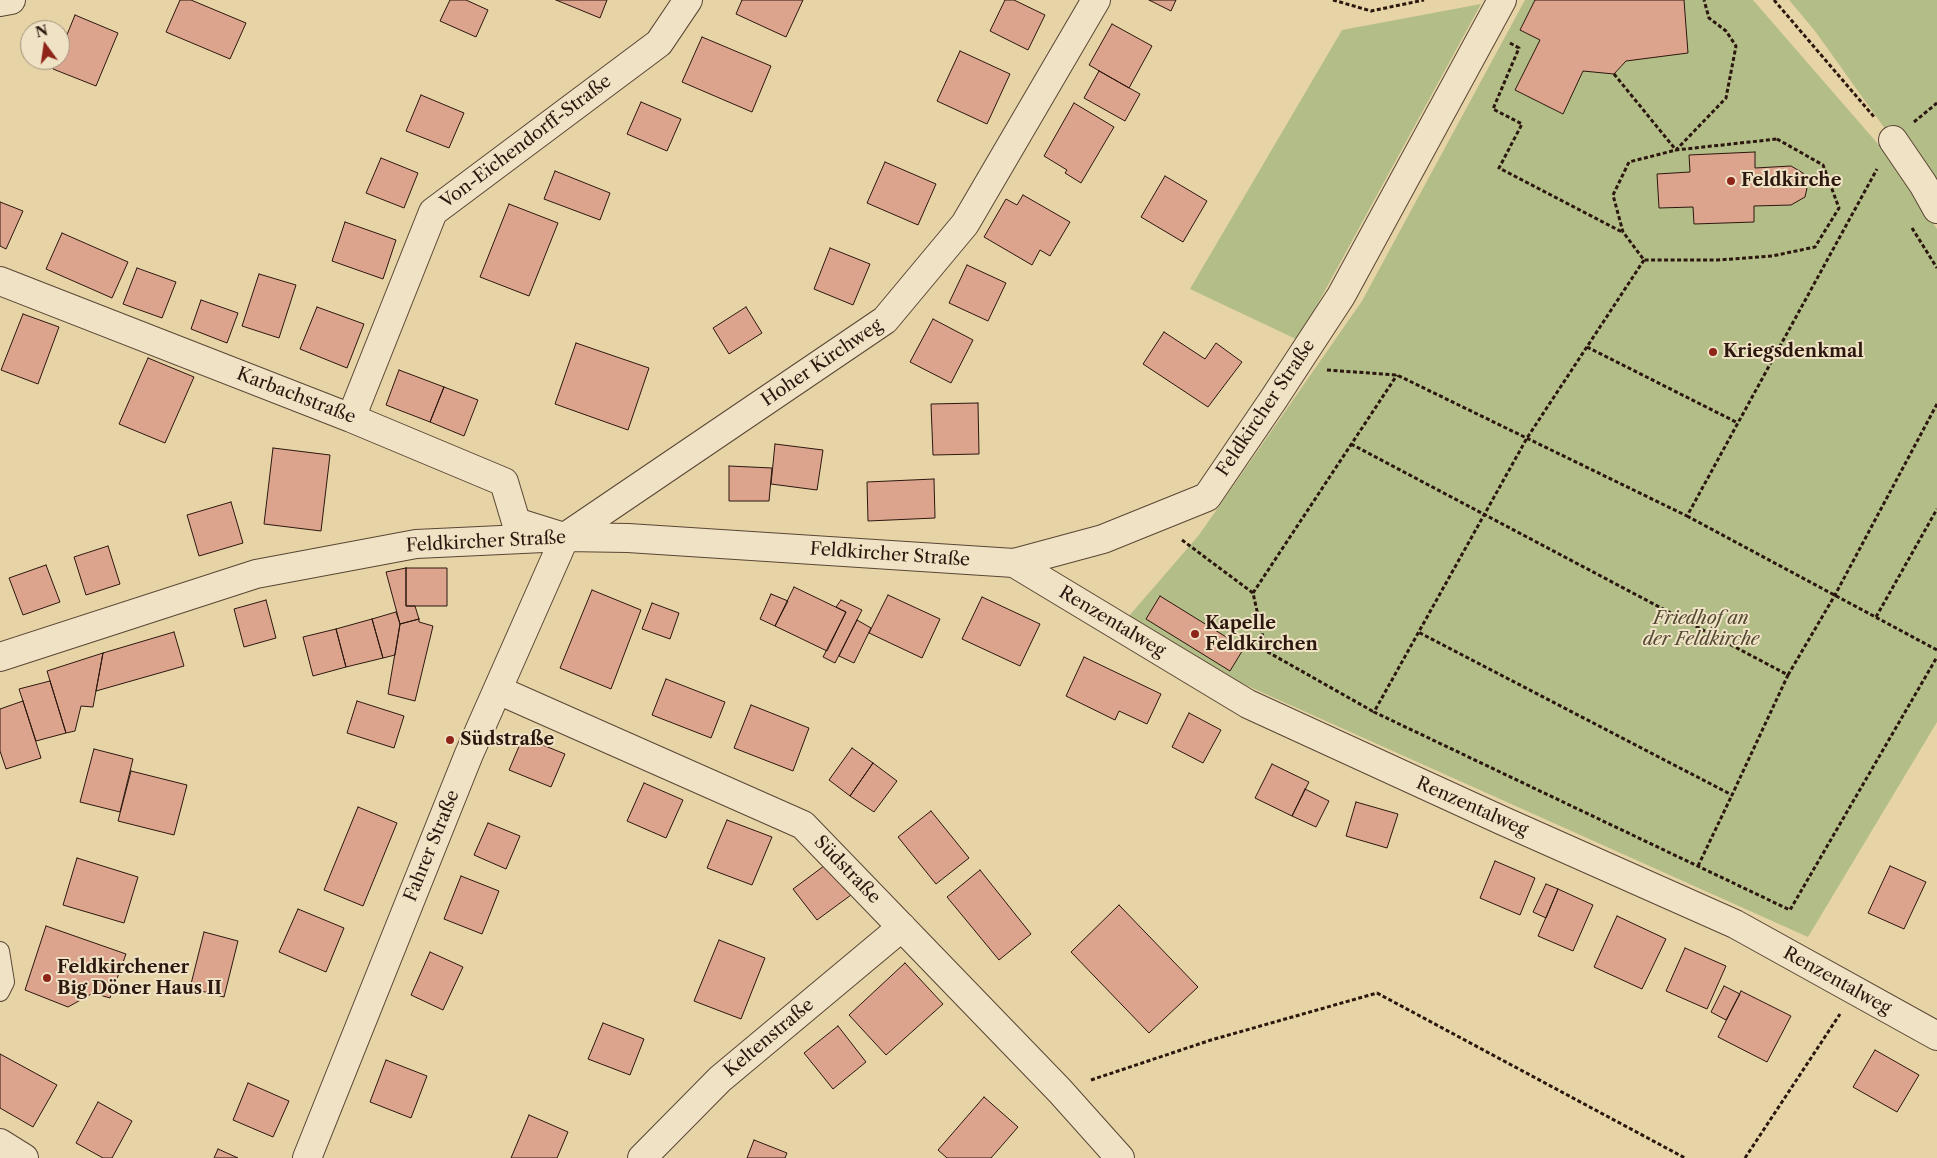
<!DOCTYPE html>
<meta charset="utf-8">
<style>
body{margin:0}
#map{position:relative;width:1937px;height:1158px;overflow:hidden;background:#e6d3a6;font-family:"Libre Caslon Text",serif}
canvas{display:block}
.north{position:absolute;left:20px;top:20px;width:50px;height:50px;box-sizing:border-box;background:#efe2c5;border:1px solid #a1917c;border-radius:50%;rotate:346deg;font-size:14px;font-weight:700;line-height:20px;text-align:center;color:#2c170e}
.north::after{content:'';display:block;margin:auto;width:18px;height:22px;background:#8f2418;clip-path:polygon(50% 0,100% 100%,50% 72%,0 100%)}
</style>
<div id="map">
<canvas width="1937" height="1158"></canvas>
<div class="north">N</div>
</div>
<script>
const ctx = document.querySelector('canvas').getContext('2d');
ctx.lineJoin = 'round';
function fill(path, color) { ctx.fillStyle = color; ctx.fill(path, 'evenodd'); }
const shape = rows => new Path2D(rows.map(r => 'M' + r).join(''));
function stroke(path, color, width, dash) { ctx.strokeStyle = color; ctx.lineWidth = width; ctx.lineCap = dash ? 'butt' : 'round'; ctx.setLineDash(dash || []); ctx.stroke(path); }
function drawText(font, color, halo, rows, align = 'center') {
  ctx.font = font + ' "Libre Caslon Text",serif'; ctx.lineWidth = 4; ctx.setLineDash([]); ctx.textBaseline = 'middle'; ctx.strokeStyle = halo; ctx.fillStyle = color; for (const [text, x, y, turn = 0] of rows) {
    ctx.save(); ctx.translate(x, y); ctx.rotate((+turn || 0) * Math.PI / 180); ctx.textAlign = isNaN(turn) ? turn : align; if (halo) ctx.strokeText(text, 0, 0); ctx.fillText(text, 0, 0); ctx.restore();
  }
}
const green = shape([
 [1525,0,1753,0,1878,144,1937,229,1937,722,1808,937,1241,683,1129,616,1199,535,1362,301],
 [1789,0,1937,0,1937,204,1893,140,1815,31],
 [1481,4,1298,340,1190,289,1342,30]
]);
const building = shape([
 [180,0,191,0,246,23,230,59,166,32,180,0],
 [450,0,466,0,488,10,476,37,440,21,450,0],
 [556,0,607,0,600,18,556,0],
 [742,0,803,0,786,37,736,14,742,0],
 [1005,0,1014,0,1045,15,1028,50,990,31,1005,0],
 [1149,0,1176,0,1171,11,1149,0],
 [1535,0,1684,0,1688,53,1626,61,1614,74,1583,71,1563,114,1515,90,1540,40,1520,30,1535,0],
 [75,15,118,33,96,86,53,69,57,60,60,60,60,52,75,15],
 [1112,24,1152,46,1129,88,1089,65,1112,24],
 [702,37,771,66,752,112,682,82,702,37],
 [960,51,1010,74,987,124,937,101,960,51],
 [1099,71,1140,94,1125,121,1084,98,1099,71],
 [421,95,464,113,449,148,406,131,421,95],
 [641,102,681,119,667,151,627,134,641,102],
 [1074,103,1114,127,1081,183,1065,173,1067,170,1044,156,1074,103],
 [1755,152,1755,168,1791,166,1803,173,1807,188,1805,197,1791,205,1754,206,1754,222,1694,224,1693,207,1659,208,1657,174,1690,172,1689,155,1755,152],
 [381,158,418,173,404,208,366,193,381,158],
 [885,162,936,184,918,225,867,203,885,162],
 [555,171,610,193,600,220,544,199,555,171],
 [1165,176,1207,201,1183,242,1141,217,1165,176],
 [1023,195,1070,222,1050,256,1040,250,1032,265,984,237,1006,199,1017,205,1023,195],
 [0,202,23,211,6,249,0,246,0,202],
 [509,204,558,223,529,296,480,277,509,204],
 [345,222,396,240,383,279,332,261,345,222],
 [62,233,128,262,112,298,46,269,62,233],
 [830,248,870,264,853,305,814,289,830,248],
 [967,265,1006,283,988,321,949,303,967,265],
 [137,268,176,282,162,318,123,304,137,268],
 [259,274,296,285,279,338,242,326,259,274],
 [201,300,238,313,227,343,191,329,201,300],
 [317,307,364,324,347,368,300,349,317,307],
 [746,307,762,333,729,354,713,328,746,307],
 [23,314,59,327,38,384,1,370,23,314],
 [933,319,973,340,951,383,910,362,933,319],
 [1164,332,1205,359,1216,343,1242,362,1208,407,1143,364,1164,332],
 [576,343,649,368,628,430,555,404,576,343],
 [148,358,194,377,165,443,119,424,148,358],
 [399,370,444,387,430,422,386,405,399,370],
 [444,387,478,400,464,436,430,422,444,387],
 [978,403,979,454,933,455,931,404,978,403],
 [775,444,823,450,817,490,771,484,775,444],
 [273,448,330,455,321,531,264,524,273,448],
 [729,466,772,468,769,501,729,501,729,466],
 [934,479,935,518,868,521,867,482,934,479],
 [231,502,243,543,199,556,187,515,231,502],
 [108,546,120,584,86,595,74,557,108,546],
 [46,565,60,602,23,615,9,578,46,565],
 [406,568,447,568,447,606,406,606,406,568],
 [406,568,406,606,415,606,419,619,400,624,386,572,406,568],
 [794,587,846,612,827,651,775,626,794,587],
 [592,590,641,610,611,689,560,668,592,590],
 [771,594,788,601,775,626,760,619,771,594],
 [888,595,940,619,922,658,869,633,888,595],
 [1160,596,1244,648,1230,671,1146,619,1160,596],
 [982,597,1040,624,1020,666,962,639,982,597],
 [266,600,276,638,244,647,234,609,266,600],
 [841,600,862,610,835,663,823,657,846,612,836,607,841,600],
 [652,603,679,613,670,639,642,629,652,603],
 [396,612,400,624,395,655,383,658,372,619,396,612],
 [372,619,383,658,346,667,336,629,372,619],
 [419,619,419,622,433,626,415,701,388,694,400,624,419,619],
 [857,620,871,628,854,663,839,656,857,620],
 [336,629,346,667,313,676,303,637,336,629],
 [174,632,184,666,96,691,103,653,174,632],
 [103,653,93,707,81,706,75,731,66,733,47,671,103,653],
 [1084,657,1161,694,1147,724,1119,711,1115,720,1066,696,1084,657],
 [666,679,725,702,711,738,652,715,666,679],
 [50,681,66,733,36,741,19,689,50,681],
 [23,701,41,758,6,769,0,751,0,709,23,701],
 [357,701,404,716,394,748,347,733,357,701],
 [751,705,809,728,793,771,734,748,751,705],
 [1189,713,1221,730,1203,763,1172,747,1189,713],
 [523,737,565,754,551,787,509,770,523,737],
 [852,748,873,763,850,796,829,780,852,748],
 [94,749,133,759,120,812,80,802,94,749],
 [873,763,897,781,874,812,850,796,873,763],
 [1272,764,1309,782,1292,816,1255,798,1272,764],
 [131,771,187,785,174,835,118,821,131,771],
 [644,783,683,800,666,838,627,821,644,783],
 [1305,789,1329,801,1316,827,1292,816,1305,789],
 [1356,802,1398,814,1387,848,1346,836,1356,802],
 [358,807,397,823,363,906,324,890,358,807],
 [931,811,969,858,936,884,898,837,931,811],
 [727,820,772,837,752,885,707,868,727,820],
 [488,823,520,836,506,869,474,855,488,823],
 [77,858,138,877,124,923,63,905,77,858],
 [1495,861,1535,878,1520,915,1480,898,1495,861],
 [828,863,851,895,817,920,793,889,828,863],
 [1890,866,1926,882,1904,929,1868,913,1890,866],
 [980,870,1031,934,999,960,947,897,980,870],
 [461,876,499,891,482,934,444,919,461,876],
 [1546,884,1558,889,1546,918,1533,912,1546,884],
 [1558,889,1593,905,1573,951,1538,936,1558,889],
 [1119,905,1198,987,1149,1033,1071,952,1119,905],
 [298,909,344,928,326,972,279,952,298,909],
 [1617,916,1666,939,1642,989,1594,967,1617,916],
 [46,926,126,954,110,998,93,993,68,1007,25,990,46,926],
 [204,932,238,941,224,997,190,988,204,932],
 [719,940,765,958,741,1019,694,1001,719,940],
 [1685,948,1726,966,1707,1009,1666,991,1685,948],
 [430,952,463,967,443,1010,411,995,430,952],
 [905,963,943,1004,886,1055,849,1015,905,963],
 [1724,986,1740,994,1726,1020,1711,1012,1724,986],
 [1741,991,1791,1016,1767,1062,1718,1037,1741,991],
 [603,1023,644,1039,630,1075,588,1059,603,1023],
 [838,1026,866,1062,833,1089,804,1053,838,1026],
 [1875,1050,1919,1075,1897,1112,1853,1087,1875,1050],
 [0,1054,57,1085,33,1127,0,1108,0,1054],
 [386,1060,427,1076,411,1118,370,1102,386,1060],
 [248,1083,289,1101,273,1137,233,1120,248,1083],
 [984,1097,1018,1127,991,1158,947,1158,938,1150,984,1097],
 [98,1102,132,1121,112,1158,103,1158,76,1143,98,1102],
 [529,1115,568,1132,557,1158,511,1158,529,1115],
 [754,1140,787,1153,785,1158,747,1158,754,1140],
 [218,1149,238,1158,214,1158,218,1149]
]);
const path = shape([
 [1333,0,1371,11,1424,0],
 [1774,0,1875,118],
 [1510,43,1519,48,1493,109,1522,124,1499,168,1622,232],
 [1614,74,1676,150,1726,98,1736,46,1726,31,1709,18,1704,0],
 [1914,122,1937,103],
 [1777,139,1823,165,1839,208,1815,247,1772,256,1718,260,1644,260,1623,232,1613,195,1629,162,1676,150,1777,139],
 [1912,228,1937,268],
 [1644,260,1527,438,1374,712,1790,910,1937,657],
 [1587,347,1738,423],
 [1327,370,1397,375,1687,516,1877,169],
 [1351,444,1788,675,1732,795,1418,632],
 [1687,516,1937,650],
 [1182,540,1253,593,1266,651,1374,712],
 [1253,593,1397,375],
 [1876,617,1937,509],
 [1788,675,1835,595,1937,404],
 [1698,866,1732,795],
 [1091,1080,1211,1040,1377,993,1685,1158],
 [1745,1158,1840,1014]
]);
const service = shape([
 [0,951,5,982,0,992]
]);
const minor = shape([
 [0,2,11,0],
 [1893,140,1923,184,1937,209],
 [0,281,351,418,504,482,516,522,561,536],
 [351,418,433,212,659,43,688,0],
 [565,537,885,320,965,224,1096,0],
 [1014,563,1248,704,1501,820,1735,924,1937,1036],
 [498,690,803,825,1060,1091,1120,1158],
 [307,1158,469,754,565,537],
 [642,1158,720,1079,902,927]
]);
const tertiary = shape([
 [0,657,256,574,416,544,565,537,628,538,1014,563,1103,539,1207,497,1273,400,1341,296,1502,0],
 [0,1143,24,1158]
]);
const markers = [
 [1731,181,5,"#8f2418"],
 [1713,352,5,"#8f2418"],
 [1195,634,5,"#8f2418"],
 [450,740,5,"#8f2418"],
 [47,978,5,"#8f2418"]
];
const streetNames = [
 ["Von-Eichendorff-Straße",526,142,-37],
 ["Hoher Kirchweg",822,363,-34],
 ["Karbachstraße",296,396,21],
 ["Feldkircher Straße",1266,408,-56],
 ["Feldkircher Straße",486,542,-3],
 ["Feldkircher Straße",890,555,4],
 ["Renzentalweg",1112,622,31],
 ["Renzentalweg",1472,807,24],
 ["Fahrer Straße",432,846,-68],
 ["Südstraße",847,870,46],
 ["Renzentalweg",1837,981,29],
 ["Keltenstraße",769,1038,-40]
];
const poiNames = [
 ["Feldkirche",1741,181],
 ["Kriegsdenkmal",1723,352],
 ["Kapelle",1205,624],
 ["Feldkirchen",1205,645],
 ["Südstraße",460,740],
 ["Feldkirchener",57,968],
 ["Big Döner Haus II",57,989]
];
const parkNames = [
 ["Friedhof an",1701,619],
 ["der Feldkirche",1701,640]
];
fill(green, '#b3bd88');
fill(building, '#dca48d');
stroke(building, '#2c170e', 1);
stroke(service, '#5a4634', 20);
stroke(minor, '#5a4634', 30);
stroke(tertiary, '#5a4634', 30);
stroke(path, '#2c170e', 3, [4, 2.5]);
stroke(service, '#efe2c5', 18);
stroke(minor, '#efe2c5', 28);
stroke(tertiary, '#efe2c5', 28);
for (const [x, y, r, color] of markers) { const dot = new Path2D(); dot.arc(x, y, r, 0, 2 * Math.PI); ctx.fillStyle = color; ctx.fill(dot); stroke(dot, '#efe2c5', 2); }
drawText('18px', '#2c170e', '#efe2c5', streetNames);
drawText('bold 18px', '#2c170e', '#efe2c5', poiNames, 'left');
drawText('italic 18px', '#544933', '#efe2c5', parkNames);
</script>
